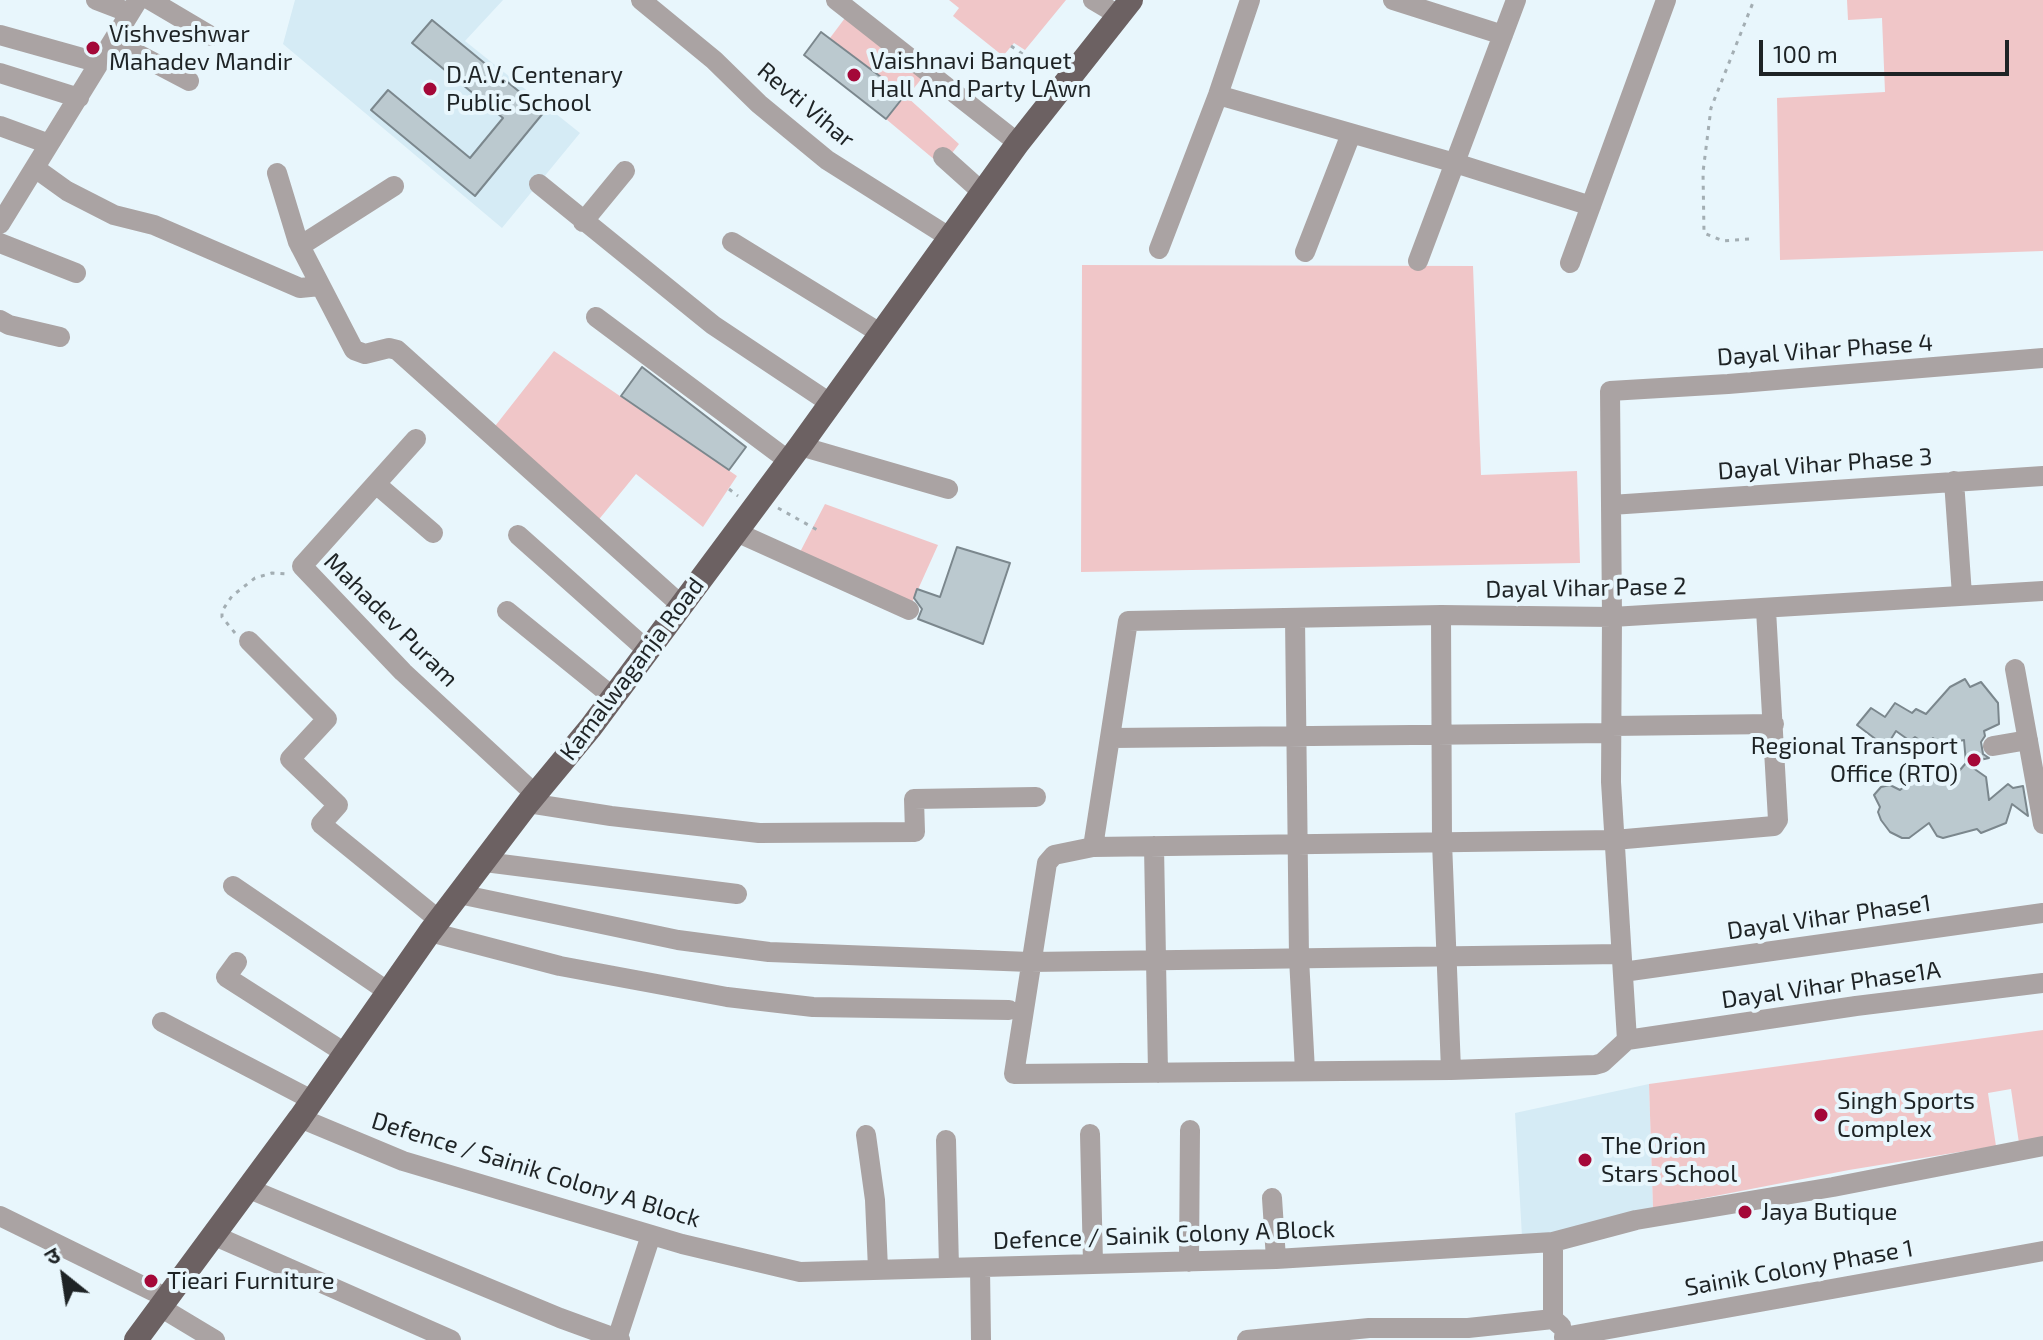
<!DOCTYPE html>
<meta charset="utf-8">
<style>
body{margin:0}
#map{position:relative;width:2043px;height:1340px;overflow:hidden;background:#e8f6fc;font-family:"Exo 2","Noto Sans Devanagari",sans-serif}
canvas{display:block}
.north{position:absolute;left:24px;top:1236px;width:80px;height:80px;-webkit-text-stroke:6px #e8f6fc;paint-order:stroke;rotate:330deg;font-size:22px;font-weight:700;line-height:32px;text-align:center;color:#1e2325}
.north::after{content:'';display:block;margin:auto;width:28px;height:36px;background:#1e2325;clip-path:polygon(50% 0,100% 100%,50% 72%,0 100%)}
.scale{position:absolute;left:1759px;top:40px;width:250px;height:36px;box-sizing:border-box;border:4px solid #1e2325;border-top:0;padding-left:10px;font-size:24px;line-height:28px;white-space:nowrap;color:#1e2325;-webkit-text-stroke:6px #e8f6fc;paint-order:stroke}
</style>
<div id="map">
<canvas width="2043" height="1340"></canvas>
<div class="north">उ</div>
<div class="scale">100 m</div>
</div>
<script>
const ctx = document.querySelector('canvas').getContext('2d');
ctx.lineJoin = 'round';
function fill(path, color) { ctx.fillStyle = color; ctx.fill(path, 'evenodd'); }
const shape = rows => new Path2D(rows.map(r => 'M' + r).join(''));
function stroke(path, color, width, dash) { ctx.strokeStyle = color; ctx.lineWidth = width; ctx.lineCap = dash ? 'butt' : 'round'; ctx.setLineDash(dash || []); ctx.stroke(path); }
function drawText(font, color, halo, rows, align = 'center') {
  ctx.font = font + ' "Exo 2",sans-serif'; ctx.lineWidth = 8; ctx.setLineDash([]); ctx.textBaseline = 'middle'; ctx.strokeStyle = halo; ctx.fillStyle = color; for (const [text, x, y, turn = 0] of rows) {
    ctx.save(); ctx.translate(x, y); ctx.rotate((+turn || 0) * Math.PI / 180); ctx.textAlign = isNaN(turn) ? turn : align; if (halo) ctx.strokeText(text, 0, 0); ctx.fillText(text, 0, 0); ctx.restore();
  }
}
const built = shape([
 [295,0,503,0,465,41,580,133,502,228,283,44],
 [1649,1084,1653,1208,1558,1234,1522,1237,1515,1113]
]);
const green = shape([
 [949,0,1066,0,1025,50,1014,43,1003,56,953,16,959,8],
 [1847,0,2043,0,2043,251,1780,260,1777,98,1885,92,1882,18,1848,20],
 [845,18,922,78,907,97,959,144,942,166,886,119,904,95,830,38],
 [1082,265,1473,266,1481,475,1577,471,1580,563,1081,572],
 [554,351,737,476,703,527,636,474,596,523,492,430],
 [825,504,938,545,911,605,799,554],
 [2043,1030,2043,1138,2019,1143,2011,1089,1988,1093,1996,1146,1849,1170,1653,1208,1649,1084]
]);
const building = shape([
 [432,20,544,112,475,196,371,110,388,90,470,158,503,118,412,43,432,20],
 [821,32,905,95,886,119,804,55,821,32],
 [642,367,746,447,729,470,621,396,642,367],
 [957,547,1010,563,983,644,918,619,922,609,914,598,917,589,940,597,957,547],
 [1965,679,1970,687,1981,682,1998,703,1999,724,1984,731,1985,736,1981,742,1983,754,1989,758,1966,763,1964,740,1941,745,1933,738,1927,745,1915,737,1910,741,1896,731,1886,747,1857,725,1871,708,1885,717,1895,703,1912,713,1916,709,1926,714,1950,687,1965,679],
 [1966,763,1986,777,1989,800,2008,784,2013,788,2023,786,2028,816,2012,804,2006,823,1981,833,1977,829,1943,838,1937,836,1929,823,1909,838,1902,838,1890,832,1881,820,1878,812,1880,807,1874,795,1881,787,1890,785,1900,790,1911,781,1953,778,1966,763]
]);
const path = shape([
 [1011,46,1049,72],
 [1749,239,1723,241,1704,233,1703,172,1711,108,1754,0],
 [729,489,738,496],
 [778,508,821,532],
 [235,633,222,617,222,611,232,596,255,578,272,573,288,574]
]);
const minor = shape([
 [96,0,130,13],
 [150,0,211,36],
 [641,0,714,60,759,104,827,160,949,237],
 [836,0,1018,143],
 [1093,0,1120,16],
 [1393,0,1503,35],
 [0,35,100,63],
 [113,41,189,81],
 [0,73,79,98],
 [1218,95,1455,163,1591,206],
 [0,126,49,144],
 [943,157,982,192],
 [35,168,67,191,114,215,154,225,300,288,320,286],
 [277,173,298,242,354,350,365,354,389,348,397,350,681,605],
 [539,184,713,325,830,403],
 [583,222,625,171],
 [0,224,138,0],
 [732,242,880,333],
 [0,243,76,273],
 [300,246,394,186],
 [1159,249,1218,95,1250,0],
 [1305,252,1351,134],
 [1418,261,1516,0],
 [1570,263,1666,0],
 [596,317,789,461],
 [0,320,9,325,60,337],
 [2043,358,1728,384,1610,391,1612,617,1611,782,1627,1040,1602,1063,1595,1065,1451,1070,1014,1074,1047,863,1054,855,1093,847,1128,621,1441,615,1612,617,2043,591],
 [416,439,302,566,403,672,535,794],
 [800,446,948,489],
 [1954,481,1962,595],
 [376,484,433,533],
 [1611,505,2043,476],
 [736,532,909,610],
 [518,535,647,650],
 [507,611,613,697],
 [1441,615,1442,842,1451,1070],
 [1295,618,1299,958,1305,1071],
 [249,641,327,719,290,759,338,805,321,824,439,920],
 [2015,669,2043,824],
 [1611,726,1774,724],
 [1112,738,1611,733],
 [1993,746,2028,740],
 [528,803,611,816,759,833,915,832,914,799,1036,797],
 [1154,846,1158,1073],
 [1093,847,1614,840,1774,826,1778,820,1766,610],
 [485,862,737,894],
 [233,886,387,991],
 [459,894,678,940,769,952,1030,962,1621,954],
 [430,932,560,966,727,997,813,1007,1009,1010],
 [237,962,226,977,345,1053],
 [1623,972,2043,913],
 [162,1022,312,1100],
 [1627,1040,1856,1006,2043,983],
 [300,1118,403,1161,682,1244,800,1272,1276,1259,1553,1242,1636,1220,1833,1187,2043,1146],
 [1090,1134,1093,1263],
 [866,1135,875,1200,878,1269],
 [946,1140,949,1268],
 [247,1188,560,1318,620,1340],
 [1272,1198,1276,1259],
 [0,1216,167,1298],
 [213,1235,451,1340],
 [1553,1242,1553,1319,1561,1326],
 [1189,1262,1190,1130],
 [980,1268,981,1340],
 [160,1307,215,1340],
 [1564,1337,2043,1251],
 [617,1339,651,1235],
 [1247,1340,1369,1328,1468,1328,1553,1319]
]);
const major = shape([
 [136,1340,300,1118,430,932,528,803,591,727,800,446,1018,143,1131,0]
]);
const markers = [
 [93,48,8,"#a40838"],
 [854,75,8,"#a40838"],
 [430,89,8,"#a40838"],
 [1974,760,8,"#a40838"],
 [1821,1115,8,"#a40838"],
 [1585,1160,8,"#a40838"],
 [1745,1212,8,"#a40838"],
 [151,1281,8,"#a40838"]
];
const poiNames = [
 ["Vishveshwar",109,34],
 ["Mahadev Mandir",109,62],
 ["Vaishnavi Banquet",870,61],
 ["Hall And Party LAwn",870,89],
 ["D.A.V. Centenary",446,75],
 ["Public School",446,103],
 ["Regional Transport",1958,746,"right"],
 ["Office (RTO)",1958,774,"right"],
 ["Singh Sports",1837,1101],
 ["Complex",1837,1129],
 ["The Orion",1601,1146],
 ["Stars School",1601,1174],
 ["Jaya Butique",1761,1212],
 ["Tieari Furniture",167,1281]
];
const streetNames = [
 ["Revti Vihar",806,105,40],
 ["Dayal Vihar Phase 4",1825,350,-4],
 ["Dayal Vihar Phase 3",1825,464,-4],
 ["Dayal Vihar Pase 2",1586,588,-1],
 ["Mahadev Puram",391,620,45],
 ["Kamalwaganja Road",632,669,-53],
 ["Dayal Vihar Phase1",1829,917,-8],
 ["Dayal Vihar Phase1A",1831,985,-8],
 ["Defence / Sainik Colony A Block",536,1170,17],
 ["Defence / Sainik Colony A Block",1164,1235,-2],
 ["Sainik Colony Phase 1",1799,1268,-10]
];
fill(built, '#d5ebf5');
fill(green, '#f0c6c8');
fill(building, '#bbc9cf');
stroke(building, '#7b878d', 2);
stroke(path, '#a3aeb3', 3, [4, 6]);
stroke(minor, '#aaa3a3', 20);
stroke(major, '#6c6162', 24);
for (const [x, y, r, color] of markers) { const dot = new Path2D(); dot.arc(x, y, r, 0, 2 * Math.PI); ctx.fillStyle = color; ctx.fill(dot); stroke(dot, '#e8f6fc', 3); }
drawText('24px', '#1e2325', '#e8f6fc', poiNames, 'left');
drawText('24px', '#1e2325', '#e8f6fc', streetNames);
</script>
